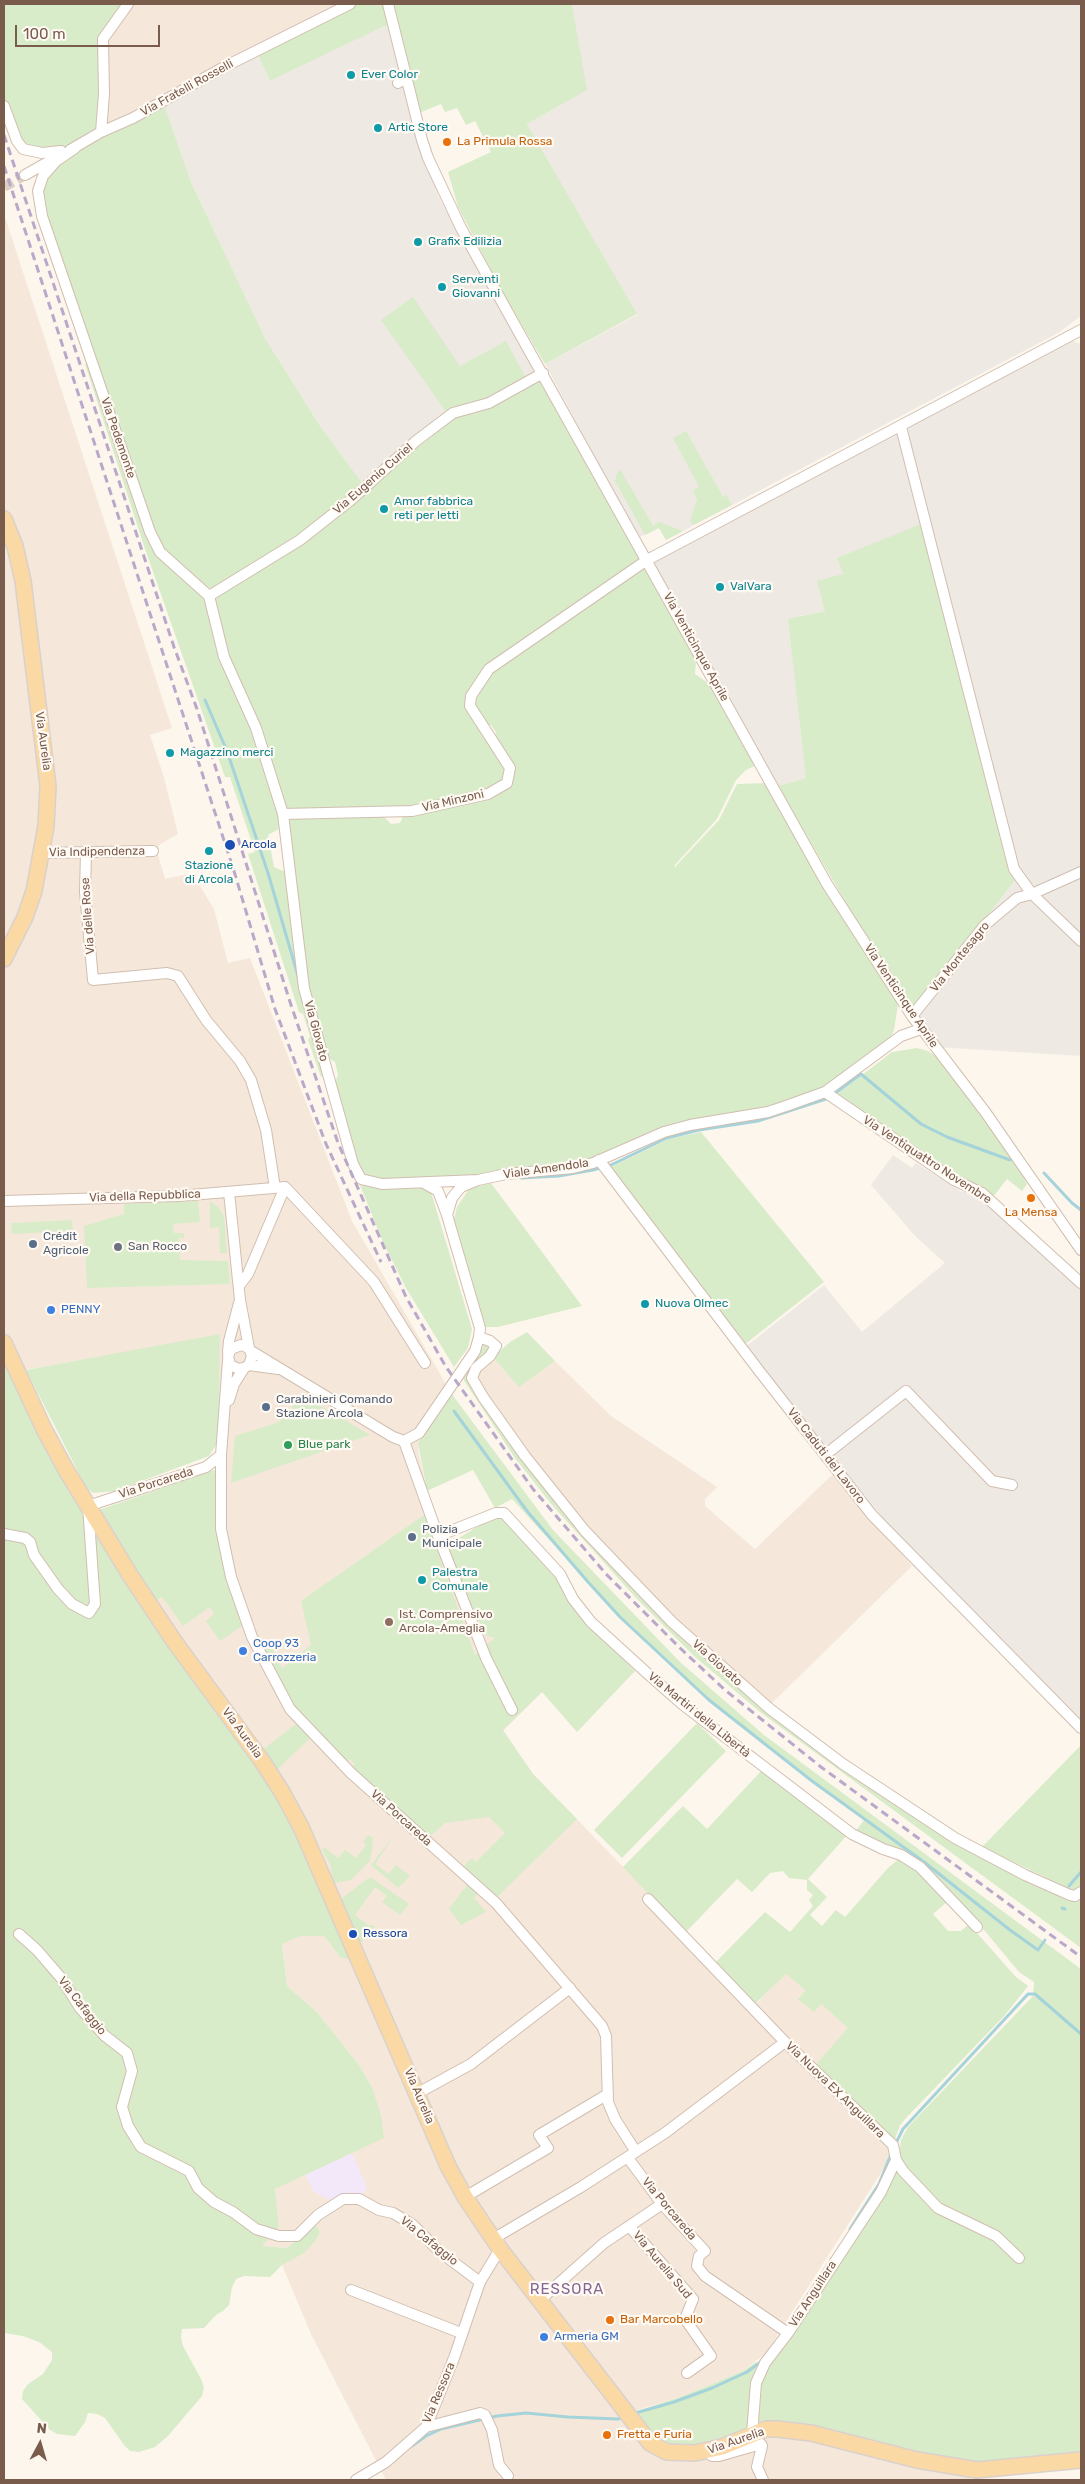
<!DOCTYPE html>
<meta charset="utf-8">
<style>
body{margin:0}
#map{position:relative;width:1085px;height:2484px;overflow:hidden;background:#fdf6ec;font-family:Rubik,sans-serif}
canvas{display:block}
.frame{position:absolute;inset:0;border:5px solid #7a5c4d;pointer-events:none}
.north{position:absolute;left:15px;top:2419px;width:50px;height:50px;-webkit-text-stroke:4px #fffaf3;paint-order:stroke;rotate:6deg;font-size:14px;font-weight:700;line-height:20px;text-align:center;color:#7a5c4d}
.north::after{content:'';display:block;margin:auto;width:18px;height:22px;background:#7a5c4d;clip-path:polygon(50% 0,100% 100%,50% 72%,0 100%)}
.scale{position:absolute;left:15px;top:25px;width:145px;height:22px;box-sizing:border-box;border:2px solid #7a5c4d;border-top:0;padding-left:6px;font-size:15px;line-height:18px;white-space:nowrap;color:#7a5c4d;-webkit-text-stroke:4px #fffaf3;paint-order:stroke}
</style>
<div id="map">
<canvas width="1085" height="2484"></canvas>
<div class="frame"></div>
<div class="north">N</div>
<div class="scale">100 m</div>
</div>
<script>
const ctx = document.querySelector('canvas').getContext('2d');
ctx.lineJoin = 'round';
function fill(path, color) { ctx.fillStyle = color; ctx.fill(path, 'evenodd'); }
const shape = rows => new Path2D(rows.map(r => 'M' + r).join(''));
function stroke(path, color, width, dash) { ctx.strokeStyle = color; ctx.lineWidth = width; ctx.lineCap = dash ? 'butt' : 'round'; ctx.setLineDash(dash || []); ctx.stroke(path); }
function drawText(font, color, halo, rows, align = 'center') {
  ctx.font = font + ' Rubik,sans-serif'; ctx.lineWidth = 4.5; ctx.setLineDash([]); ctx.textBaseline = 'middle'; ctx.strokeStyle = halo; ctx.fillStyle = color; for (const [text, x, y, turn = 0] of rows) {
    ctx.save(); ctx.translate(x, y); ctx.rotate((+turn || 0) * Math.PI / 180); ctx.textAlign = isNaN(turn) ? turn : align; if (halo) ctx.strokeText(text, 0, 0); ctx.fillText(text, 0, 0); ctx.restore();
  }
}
const residential = shape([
 [132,4,343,4,162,100,105,127,106,40],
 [4,214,172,728,150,735,163,774,178,834,159,845,158,855,165,879,192,873,214,909,228,963,250,958,352,1221,451,1393,418,1449,427,1491,446,1546,495,1638,542,1692,503,1731,533,1774,756,2004,786,1973,805,1990,798,1998,821,2004,849,2028,893,2145,884,2168,766,2353,743,2371,680,2397,634,2411,662,2440,671,2444,702,2445,766,2423,971,2476,970,2480,386,2480,311,2334,282,2265,289,2260,311,2229,297,2242,287,2248,261,2246,279,2227,275,2189,381,2115,373,2089,359,2065,317,2012,287,1986,282,1944,301,1936,324,1936,340,1957,287,1815,154,1602,223,1559,217,1398,130,1352,11,1372,4,1357],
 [493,1357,519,1386,555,1361,611,1416,717,1487,705,1499,705,1506,755,1549,834,1473,912,1566,769,1706,654,1602,549,1483,476,1379,477,1373]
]);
const industrial = shape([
 [572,4,1081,4,1081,316,1058,333,666,540,659,528,638,538,545,364,637,315,527,124,586,90],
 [389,24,418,140,439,197,456,230,540,373,451,410,363,484,320,426,265,338,191,182,164,104,257,53,270,81],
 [1069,340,1081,344,1081,1056,935,1047,912,1016,1021,872,837,558,843,574,825,611,800,616,804,754,807,778,778,786,776,781,772,782,651,562],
 [893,1155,912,1168,916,1163,962,1192,965,1189,981,1195,1014,1224,1081,1288,1081,1723,914,1556,744,1348,824,1285,862,1332,945,1263,916,1237,871,1185]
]);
const education = shape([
 [352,2153,367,2188,359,2199,328,2199,314,2192,305,2175]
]);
const green = shape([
 [4,4,126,4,106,30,99,130,74,146,51,151,24,147,4,100],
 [356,4,383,4,389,24,270,81,257,53],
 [393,4,572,4,587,90,527,124,637,314,545,364,504,295,458,207,448,172,491,152,475,121,466,125,457,108,445,112,441,104,419,113],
 [164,104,191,182,265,338,320,426,363,484,298,538,215,590,199,584,159,544,45,216,42,185,50,171,76,150],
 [413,297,460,366,506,341,527,380,488,401,447,413,381,320],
 [90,362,152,544,206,598,253,729,279,810,279,829,268,835,274,867,288,873,295,931,327,1076,321,1077,308,1040,310,1036,303,1014,299,1012,248,854,255,852,230,777,225,777,144,546,85,364],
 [542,377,645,559,487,668,469,696,508,768,506,783,488,792,411,810,284,813,225,656,211,597,301,541,456,417],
 [686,431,723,497,726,495,732,505,693,525,690,520,697,500,693,491,699,487,673,438],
 [620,469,653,526,659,522,683,531,666,540,659,528,645,535,615,481,617,473],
 [921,524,1021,872,912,1016,778,786,806,778,788,619,825,611,817,581,843,574,837,558],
 [647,562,702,660,696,663,695,674,717,689,759,764,746,770,736,780,717,819,674,866,675,867,719,820,737,784,770,783,899,998,894,1030,888,1044,824,1091,785,1105,689,1124,593,1162,424,1182,362,1178,333,1087,338,1075,335,1062,325,1056,306,988,285,816,380,813,391,824,400,823,404,814,508,784,511,767,494,740,496,732,491,725,484,725,477,715,472,697,490,670],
 [917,1048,928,1051,937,1057,1010,1152,1027,1184,1022,1191,1007,1179,993,1197,955,1177,835,1096,892,1052],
 [701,1132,824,1282,744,1345,611,1167,669,1139],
 [491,1183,582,1306,498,1327,483,1327,453,1223,457,1207,469,1189],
 [360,1185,377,1188,419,1185,431,1192,472,1329,468,1348,454,1367,406,1288,383,1242],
 [198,1201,200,1222,173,1224,174,1233,184,1233,184,1238,179,1238,180,1260,228,1261,230,1284,87,1288,84,1226,124,1214,124,1204],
 [210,1201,218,1207,224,1216,227,1253,220,1253,219,1227,210,1228],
 [72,1220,73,1231,12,1234,11,1223],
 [527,1332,555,1361,519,1387,493,1357,510,1342],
 [220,1334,218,1442,209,1456,115,1491,93,1493,86,1487,26,1370],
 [486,1342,492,1348,470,1378,613,1566,841,1766,1039,1884,1081,1900,1081,1948,760,1712,694,1656,637,1599,552,1505,515,1458,463,1379],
 [4,1357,287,1815,309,1861,352,1960,340,1957,324,1936,301,1936,282,1944,287,1986,317,2012,359,2065,373,2089,381,2115,384,2138,275,2189,279,2227,262,2246,287,2248,316,2226,320,2232,316,2240,304,2253,282,2265,270,2277,244,2276,236,2279,232,2287,229,2305,223,2311,216,2315,204,2328,182,2329,181,2337,183,2346,201,2379,204,2388,202,2396,168,2436,155,2447,139,2452,130,2451,124,2445,105,2418,97,2414,88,2413,85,2422,75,2436,57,2434,50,2430,22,2399,23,2391,28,2384,43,2374,52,2360,52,2352,39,2342,23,2336,4,2333],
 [451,1393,553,1530,680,1662,764,1735,1081,1969,1081,2452,1024,2461,958,2463,779,2422,755,2423,757,2387,763,2371,804,2314,902,2163,899,2156,901,2140,908,2127,1033,1996,1034,1982,1019,1972,979,1924,922,1865,855,1832,864,1820,709,1700,620,1617,512,1499,495,1508,473,1470,427,1491,418,1443],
 [302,1395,370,1435,231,1483,235,1436,279,1422],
 [217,1469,231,1591,242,1626,220,1641,206,1621,214,1614,210,1607,183,1626,162,1597,154,1602,99,1510],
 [498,1514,557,1576,589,1625,635,1671,577,1732,542,1692,503,1730,533,1774,577,1819,495,1899,463,1867,472,1858,476,1862,505,1833,489,1817,445,1823,427,1839,350,1769,355,1764,350,1759,345,1763,292,1707,257,1641,270,1643,282,1668,311,1645,301,1601,424,1515,475,1655,495,1638,486,1635,472,1609,446,1546],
 [297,1723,311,1737,277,1770,261,1751],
 [697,1723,726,1751,622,1858,594,1830],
 [1081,1745,1081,1888,1072,1890,982,1847],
 [762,1770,849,1833,808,1879,827,1897,810,1915,822,1926,836,1910,845,1917,888,1868,901,1857,914,1866,948,1901,933,1914,948,1931,961,1931,969,1924,1015,1976,1028,1986,1005,2015,907,2117,900,2125,893,2145,813,2068,848,2028,821,2004,814,2012,798,1999,805,1990,786,1974,755,2004,714,1964,765,1912,790,1932,813,1906,809,1900,813,1895,807,1890,807,1880,789,1878,783,1871,770,1873,752,1892,737,1879,685,1933,623,1867,683,1806,707,1829],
 [395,1834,375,1864,389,1874,396,1865,410,1876,398,1888,371,1865],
 [368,1835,372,1837,373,1842,370,1861,351,1880,334,1883,330,1864,322,1850,324,1847,338,1858,345,1850,356,1858,366,1845,363,1842],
 [372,1878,409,1904,400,1915,382,1902,387,1896,375,1887,355,1915,369,1926,371,1924,375,1927,361,1943,340,1900,367,1879],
 [467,1885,478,1893,474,1898,486,1912,461,1925,449,1909],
 [756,2362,751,2428,702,2445,681,2445,671,2444,655,2435,634,2412,680,2397,743,2371]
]);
const stream = shape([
 [205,700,227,751,268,873,298,976],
 [1044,1173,1072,1203,1081,1210],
 [521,1178,559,1176,593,1170,611,1165,667,1138,699,1130,758,1121,829,1098,861,1074,921,1124,947,1137,1010,1160],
 [454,1411,527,1511,588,1582,620,1617,709,1700,812,1781,924,1862,1010,1930,1038,1950,1045,1940],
 [1069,1886,1081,1872],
 [1062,1908,1065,1909],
 [896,2143,903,2129,1028,1994,1035,1994,1081,2034],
 [850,2229,879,2184,891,2154],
 [632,2414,674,2402,712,2388,747,2372,762,2361],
 [412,2446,426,2436,441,2429,497,2416,526,2413,568,2417,618,2419,623,2417]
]);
const minorTunnel = shape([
 [4,187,25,175]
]);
const minor = shape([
 [388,4,422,140,428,158,461,228,512,320,827,884,912,1016,986,1113,1081,1250],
 [398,83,407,78],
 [4,106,17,141,23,149,42,153,61,151],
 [101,132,104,94,103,39,128,4],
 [75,148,56,161,43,176,38,191,42,216,150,532,160,552,209,596,224,657,256,728,283,814,304,988,353,1164,361,1179,382,1184,478,1180],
 [70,150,101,132,133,118,224,67,350,4],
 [25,175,55,158],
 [901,427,1014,869,1032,894,1081,872],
 [209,596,300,540,352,499,416,441,453,413,489,403,543,373],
 [283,814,412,811,488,794,507,783,510,768,470,706,471,696,489,669,647,560,1081,330],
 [86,852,85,892,93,980,167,973,178,976,206,1020,240,1061,251,1080,266,1130,275,1188],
 [41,853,153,851],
 [912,1016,985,925,1017,898,1032,894,1081,941],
 [825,1092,954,1180,982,1193,1081,1283],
 [599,1160,760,1372,872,1515,1081,1728],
 [424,1183,438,1191,447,1215],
 [285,1187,374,1282,425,1363],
 [229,1192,240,1300,249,1348,252,1356,249,1365,244,1368,239,1369,230,1365,228,1356,231,1349,241,1345,249,1348],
 [4,1201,179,1196,285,1187],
 [239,1286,248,1274,285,1187],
 [479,1337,490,1341,496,1346,490,1356,476,1368,472,1378,483,1397,525,1456,585,1531,672,1622,770,1709,843,1764,955,1838,1025,1875,1070,1895,1075,1896,1081,1892],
 [251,1351,393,1437,404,1441],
 [228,1352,229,1341,239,1303],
 [228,1360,221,1455,221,1529,231,1577,252,1637,290,1709,351,1773,496,1903,602,2026,606,2036,608,2102,615,2119,636,2152],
 [249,1365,278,1369],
 [229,1400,234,1384,244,1368],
 [404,1441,438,1536,496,1513,504,1513,560,1574,573,1599,591,1622,648,1674,682,1704,852,1834,883,1849,901,1855,920,1867,977,1927],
 [404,1441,419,1433,475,1351,479,1337,480,1328,447,1215,452,1198,461,1187,478,1180,506,1174,573,1168,593,1163,664,1132,690,1125,768,1112,786,1106,825,1092,901,1036,921,1029],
 [825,1455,906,1391,992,1481,1012,1485],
 [4,1534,25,1538,30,1542,34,1555,58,1589,72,1604,89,1613,95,1604,88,1506,206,1467,221,1455],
 [438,1536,486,1658,512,1710],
 [648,1899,785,2042,893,2145,896,2160,903,2171,938,2208,996,2236,1019,2258],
 [19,1934,37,1950,62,1979,80,2008,104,2035,127,2053,132,2071,122,2107,128,2126,141,2147,189,2171,198,2188,214,2202,233,2212,256,2229,279,2236,297,2236,318,2215,343,2199,359,2199,379,2210,393,2213,413,2225,440,2252,480,2282],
 [418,2093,471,2064,570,1988],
 [628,2158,662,2204,705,2251,699,2256,697,2266,705,2276,788,2333],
 [465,2197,548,2148,539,2135,608,2094],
 [629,2226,693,2299,685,2319,711,2356,687,2373],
 [493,2239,581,2187,665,2133,785,2042],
 [351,2290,461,2333],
 [540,2300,604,2243,662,2204],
 [426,2427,480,2413,485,2415,492,2430,499,2465,508,2476],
 [752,2434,756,2383,765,2363,788,2333,881,2192,896,2160],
 [706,2451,712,2456,719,2456,761,2444,762,2446,757,2467,763,2480],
 [356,2480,386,2462,426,2427,454,2358,480,2282,500,2249]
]);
const primary = shape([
 [4,519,15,546,23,581,48,786,46,826,34,891,25,917,4,959],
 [4,1343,44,1429,65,1468,130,1575,174,1641,262,1761,282,1792,301,1827,448,2166,465,2197,500,2249,650,2443,667,2452,695,2453,722,2447,766,2429,777,2429,811,2433,917,2460,977,2470,1081,2460]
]);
const rail = shape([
 [4,135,174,647,197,709,291,1005,338,1143,406,1297,446,1367,533,1489,606,1574,680,1648,725,1690,821,1767,1081,1957],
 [4,166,234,871,275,1009,326,1144,381,1262]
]);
const markers = [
 [351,75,5,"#0f9aa8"],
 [378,128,5,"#0f9aa8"],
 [447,142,5,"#e8710a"],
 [418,242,5,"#0f9aa8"],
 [442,287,5,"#0f9aa8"],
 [384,509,5,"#0f9aa8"],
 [720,587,5,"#0f9aa8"],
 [170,753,5,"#0f9aa8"],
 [230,845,6,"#1a4fb4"],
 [209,851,5,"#0f9aa8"],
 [1031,1198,5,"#e8710a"],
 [33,1244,5,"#5c6f8a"],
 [118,1247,5,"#6b7280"],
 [645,1304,5,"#0f9aa8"],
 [51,1310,5,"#3f7fe0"],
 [266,1407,5,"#5c6f8a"],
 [288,1445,5,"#2e9e5b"],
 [412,1537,5,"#5c6f8a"],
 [422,1580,5,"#0f9aa8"],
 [389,1622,5,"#8d6e63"],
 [243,1651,5,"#3f7fe0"],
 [353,1934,5,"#1a4fb4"],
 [610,2320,5,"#e8710a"],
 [544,2337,5,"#3f7fe0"],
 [607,2435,5,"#e8710a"]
];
const cultureNames = [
 ["Ever Color",361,75],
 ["Artic Store",388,128],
 ["Grafix Edilizia",428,242],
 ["Serventi",452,280],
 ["Giovanni",452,294],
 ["Amor fabbrica",394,502],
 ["reti per letti",394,516],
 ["ValVara",730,587],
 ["Magazzino merci",180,753],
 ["Stazione",209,866,"center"],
 ["di Arcola",209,880,"center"],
 ["Nuova Olmec",655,1304],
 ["Palestra",432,1573],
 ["Comunale",432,1587]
];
const streetNames = [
 ["Via Fratelli Rosselli",187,88,-29],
 ["Via Pedemonte",118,438,71],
 ["Via Eugenio Curiel",373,479,-41],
 ["Via Venticinque Aprile",696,647,61],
 ["Via Aurelia",43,741,82],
 ["Via Minzoni",453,801,-13],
 ["Via Indipendenza",97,852,-1],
 ["Via delle Rose",88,916,-94],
 ["Via Montesagro",960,957,-51],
 ["Via Venticinque Aprile",901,996,56],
 ["Via Giovato",316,1031,75],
 ["Via Ventiquattro Novembre",927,1160,33],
 ["Viale Amendola",546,1169,-8],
 ["Via della Repubblica",145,1196,-2],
 ["Via Caduti del Lavoro",826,1456,52],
 ["Via Porcareda",156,1483,-18],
 ["Via Giovato",717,1663,42],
 ["Via Martiri della Libertà",699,1715,39],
 ["Via Aurelia",242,1733,54],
 ["Via Porcareda",401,1818,42],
 ["Via Cafaggio",82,2006,52],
 ["Via Nuova EX Anguillara",835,2090,44],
 ["Via Aurelia",419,2096,67],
 ["Via Porcareda",669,2209,50],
 ["Via Cafaggio",429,2241,39],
 ["Via Aurelia Sud",662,2265,50],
 ["Via Anguillara",813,2294,-57],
 ["Via Ressora",439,2393,-67],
 ["Via Aurelia",736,2441,-19]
];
const foodNames = [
 ["La Primula Rossa",457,142],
 ["La Mensa",1031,1213,"center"],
 ["Bar Marcobello",620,2320],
 ["Fretta e Furia",617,2435]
];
const transitNames = [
 ["Arcola",241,845],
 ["Ressora",363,1934]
];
const serviceNames = [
 ["Crédit",43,1237],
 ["Agricole",43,1251],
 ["Carabinieri Comando",276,1400],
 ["Stazione Arcola",276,1414],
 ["Polizia",422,1530],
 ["Municipale",422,1544]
];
const worshipNames = [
 ["San Rocco",128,1247]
];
const shopNames = [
 ["PENNY",61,1310],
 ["Coop 93",253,1644],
 ["Carrozzeria",253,1658],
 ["Armeria GM",554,2337]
];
const leisureNames = [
 ["Blue park",298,1445]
];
const educationNames = [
 ["Ist. Comprensivo",399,1615],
 ["Arcola-Ameglia",399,1629]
];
const quarterNames = [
 ["RESSORA",567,2290]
];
fill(residential, '#f5e8da');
fill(industrial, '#efe9e4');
fill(education, '#f3e8fa');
fill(green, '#d8ecc9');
stroke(stream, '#a5d3da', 3);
stroke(minorTunnel, '#dcd0c4', 10, [10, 5]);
stroke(minor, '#d1beb0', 12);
stroke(primary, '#dad1cd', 18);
stroke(minor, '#fff', 10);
stroke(primary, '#fbd9a5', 15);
stroke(rail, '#b9a8c9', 3, [8, 5]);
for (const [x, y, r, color] of markers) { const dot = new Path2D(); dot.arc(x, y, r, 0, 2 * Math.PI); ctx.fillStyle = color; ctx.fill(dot); stroke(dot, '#fffaf3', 2); }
drawText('12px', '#0d838f', '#fffaf3', cultureNames, 'left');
drawText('12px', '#7a5c4d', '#fffaf3', streetNames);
drawText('12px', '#c56008', '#fffaf3', foodNames, 'left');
drawText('12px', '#164399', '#fffaf3', transitNames, 'left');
drawText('12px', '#4e5e75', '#fffaf3', serviceNames, 'left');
drawText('12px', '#5b616d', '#fffaf3', worshipNames, 'left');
drawText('12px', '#366cbe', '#fffaf3', shopNames, 'left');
drawText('12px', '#27864d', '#fffaf3', leisureNames, 'left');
drawText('12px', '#785e54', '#fffaf3', educationNames, 'left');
ctx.letterSpacing = '1px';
drawText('15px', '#846695', '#fffaf3', quarterNames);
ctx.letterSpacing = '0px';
</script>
